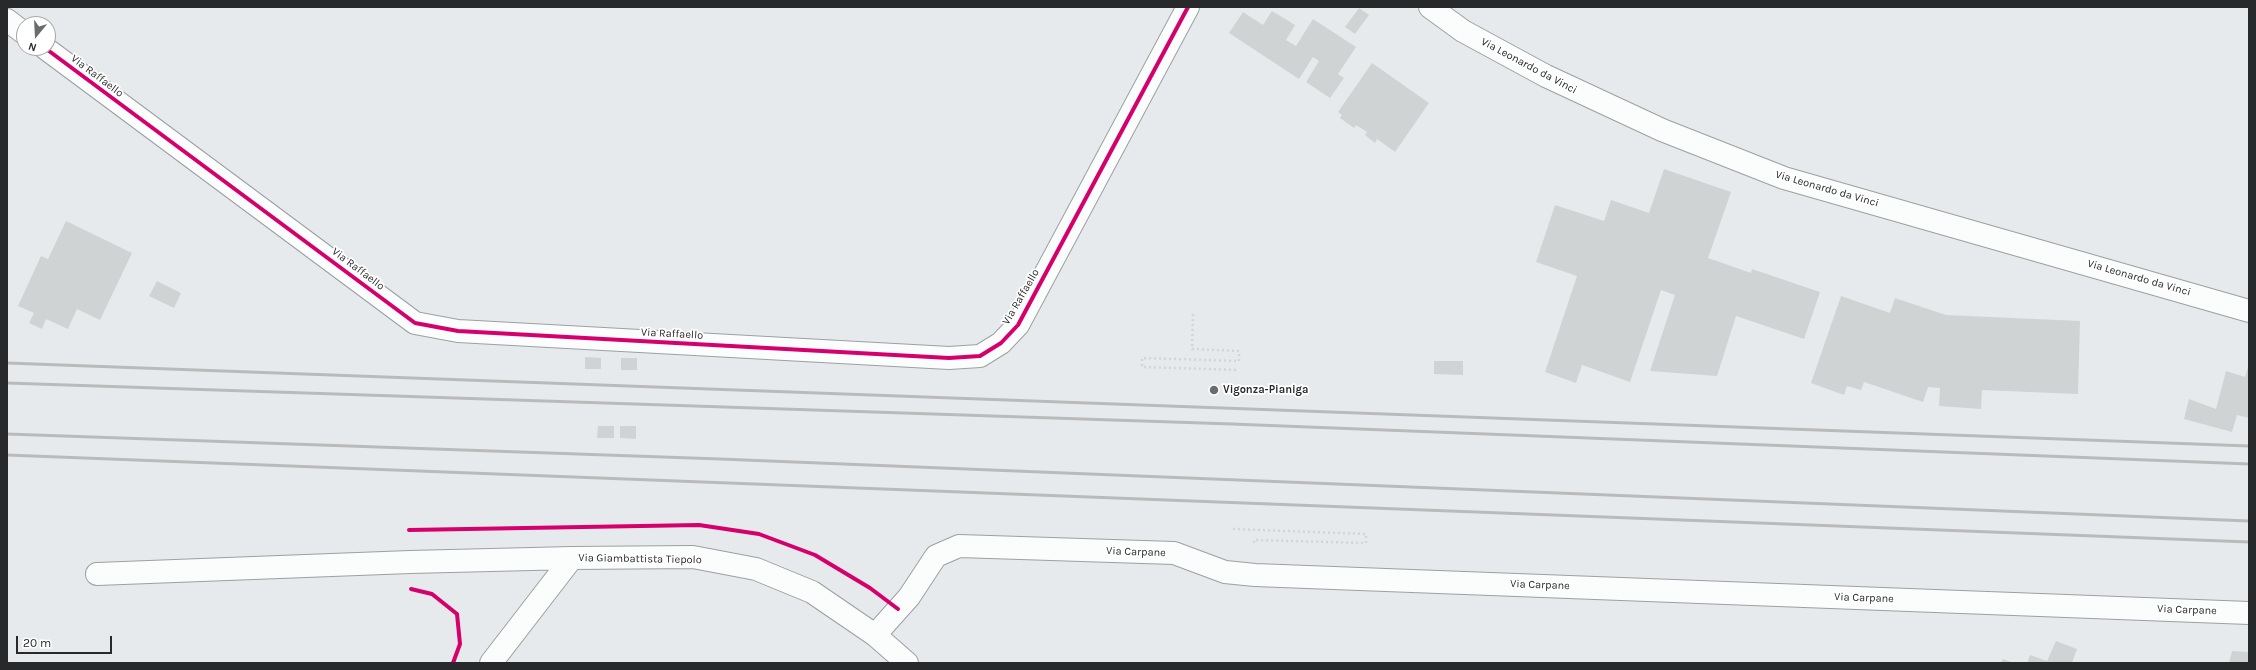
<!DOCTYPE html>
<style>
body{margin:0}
#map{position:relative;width:2256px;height:670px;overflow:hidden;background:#e7eaec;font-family:Karla,sans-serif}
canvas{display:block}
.frame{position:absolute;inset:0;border:8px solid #27292a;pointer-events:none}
.north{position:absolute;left:16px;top:16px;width:40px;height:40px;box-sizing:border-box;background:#fff;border:1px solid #a9a9aa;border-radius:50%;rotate:198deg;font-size:11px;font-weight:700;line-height:16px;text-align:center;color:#27292a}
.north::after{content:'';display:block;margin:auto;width:14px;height:18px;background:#6a6d6e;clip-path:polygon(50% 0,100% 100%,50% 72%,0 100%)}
.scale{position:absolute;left:16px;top:636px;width:96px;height:18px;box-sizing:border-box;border:2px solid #27292a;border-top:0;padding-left:5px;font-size:12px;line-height:14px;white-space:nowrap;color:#27292a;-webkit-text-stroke:3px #fff;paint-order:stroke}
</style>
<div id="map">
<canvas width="2256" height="670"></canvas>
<div class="frame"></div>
<div class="north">N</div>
<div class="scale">20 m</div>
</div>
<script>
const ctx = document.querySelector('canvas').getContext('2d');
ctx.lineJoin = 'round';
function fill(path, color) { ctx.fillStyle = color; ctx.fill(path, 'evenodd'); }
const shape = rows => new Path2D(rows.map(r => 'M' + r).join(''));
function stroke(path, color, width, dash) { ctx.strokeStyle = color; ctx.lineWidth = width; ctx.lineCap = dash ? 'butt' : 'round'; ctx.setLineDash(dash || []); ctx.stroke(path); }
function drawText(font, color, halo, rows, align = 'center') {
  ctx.font = font + ' Karla,sans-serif'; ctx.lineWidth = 3.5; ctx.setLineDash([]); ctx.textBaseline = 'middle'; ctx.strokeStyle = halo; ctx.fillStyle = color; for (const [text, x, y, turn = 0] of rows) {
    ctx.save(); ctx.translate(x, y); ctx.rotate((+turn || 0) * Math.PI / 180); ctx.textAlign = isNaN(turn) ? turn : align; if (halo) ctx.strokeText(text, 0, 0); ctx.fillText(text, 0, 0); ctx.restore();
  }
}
const building = shape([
 [1359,8,1369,15,1355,34,1345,27],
 [1272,11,1295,25,1286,40,1296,46,1313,19,1356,47,1338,74,1344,78,1330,98,1306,82,1319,61,1313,57,1299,79,1229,33,1243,12,1263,25],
 [1372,63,1429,103,1395,152,1377,139,1375,143,1365,135,1367,132,1356,125,1354,128,1340,118,1342,115,1338,112],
 [1664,169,1731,192,1708,258,1751,273,1752,269,1820,292,1804,339,1736,316,1717,376,1650,371,1675,295,1661,290,1630,382,1582,365,1576,383,1545,372,1577,276,1536,262,1555,205,1604,221,1611,200,1649,213],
 [66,221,132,253,100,320,77,309,68,329,46,319,42,329,29,323,34,313,18,306,41,256,48,259],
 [157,281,181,293,174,308,149,296],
 [1841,296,1890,313,1895,298,1946,315,2080,321,2078,394,1982,390,1981,409,1939,406,1940,388,1928,387,1923,402,1864,382,1861,390,1847,386,1844,395,1811,383],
 [585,357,601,358,601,369,585,369],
 [621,358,637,358,637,370,621,370],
 [1434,361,1463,361,1463,375,1434,374],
 [2248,367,2249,418,2237,415,2232,432,2184,419,2189,399,2216,409,2226,371,2245,377],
 [598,426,614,426,614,438,597,438],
 [620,426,636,426,636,439,620,438],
 [2056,641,2077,649,2072,663,2027,663,2030,655,2047,661],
 [2232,651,2249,652,2249,663,2229,663],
 [2003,659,2014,663,2001,663]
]);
const path = shape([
 [1193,314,1192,349,1239,351,1239,361,1142,358,1142,367,1238,370],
 [1233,529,1366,534,1366,543,1254,540,1254,546]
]);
const minor = shape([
 [1430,7,1463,31,1546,76,1662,130,1784,178,2249,311],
 [7,20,24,33],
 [45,48,415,323,458,331,949,358,980,356,1001,343,1018,325,1188,7],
 [97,574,410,562,572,558],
 [875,635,909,597,936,556,959,546,1174,553,1225,572,1255,575,2249,613],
 [491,663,572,558,693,557,756,569,812,592,875,635,907,663]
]);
const rail = shape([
 [7,363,2249,446],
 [7,383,1232,424,2249,464],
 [7,434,720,459,2249,521],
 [7,455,2249,542]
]);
const cycleway = shape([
 [45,48,415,323,458,331,949,358,980,356,1001,343,1018,325,1188,7],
 [409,530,699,525,759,534,815,555,870,588,898,609],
 [411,589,432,594,457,614,460,644,453,663]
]);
const markers = [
 [1214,390,5,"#6a6d6e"]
];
const streetNames = [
 ["Via Leonardo da Vinci",1529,66,28],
 ["Via Raffaello",97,76,37],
 ["Via Leonardo da Vinci",1827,189,16],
 ["Via Raffaello",358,269,37],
 ["Via Leonardo da Vinci",2139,278,16],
 ["Via Raffaello",1021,297,-60],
 ["Via Raffaello",672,334,3],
 ["Via Carpane",1136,552,2],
 ["Via Giambattista Tiepolo",640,559,1],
 ["Via Carpane",1540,585,2],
 ["Via Carpane",1864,598,2],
 ["Via Carpane",2187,610,2]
];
const poiNames = [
 ["Vigonza-Pianiga",1223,390]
];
fill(building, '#d0d3d4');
stroke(minor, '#9da0a1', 24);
stroke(path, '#d3d4d4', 2.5, [2, 3]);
stroke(minor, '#fbfcfc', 22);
stroke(rail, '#bababb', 3);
stroke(cycleway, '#d6006c', 4);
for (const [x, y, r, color] of markers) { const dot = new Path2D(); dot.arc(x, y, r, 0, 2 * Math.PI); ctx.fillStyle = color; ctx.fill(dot); stroke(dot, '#fff', 1.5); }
drawText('11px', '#27292a', '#fff', streetNames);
drawText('bold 11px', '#27292a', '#fff', poiNames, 'left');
</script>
